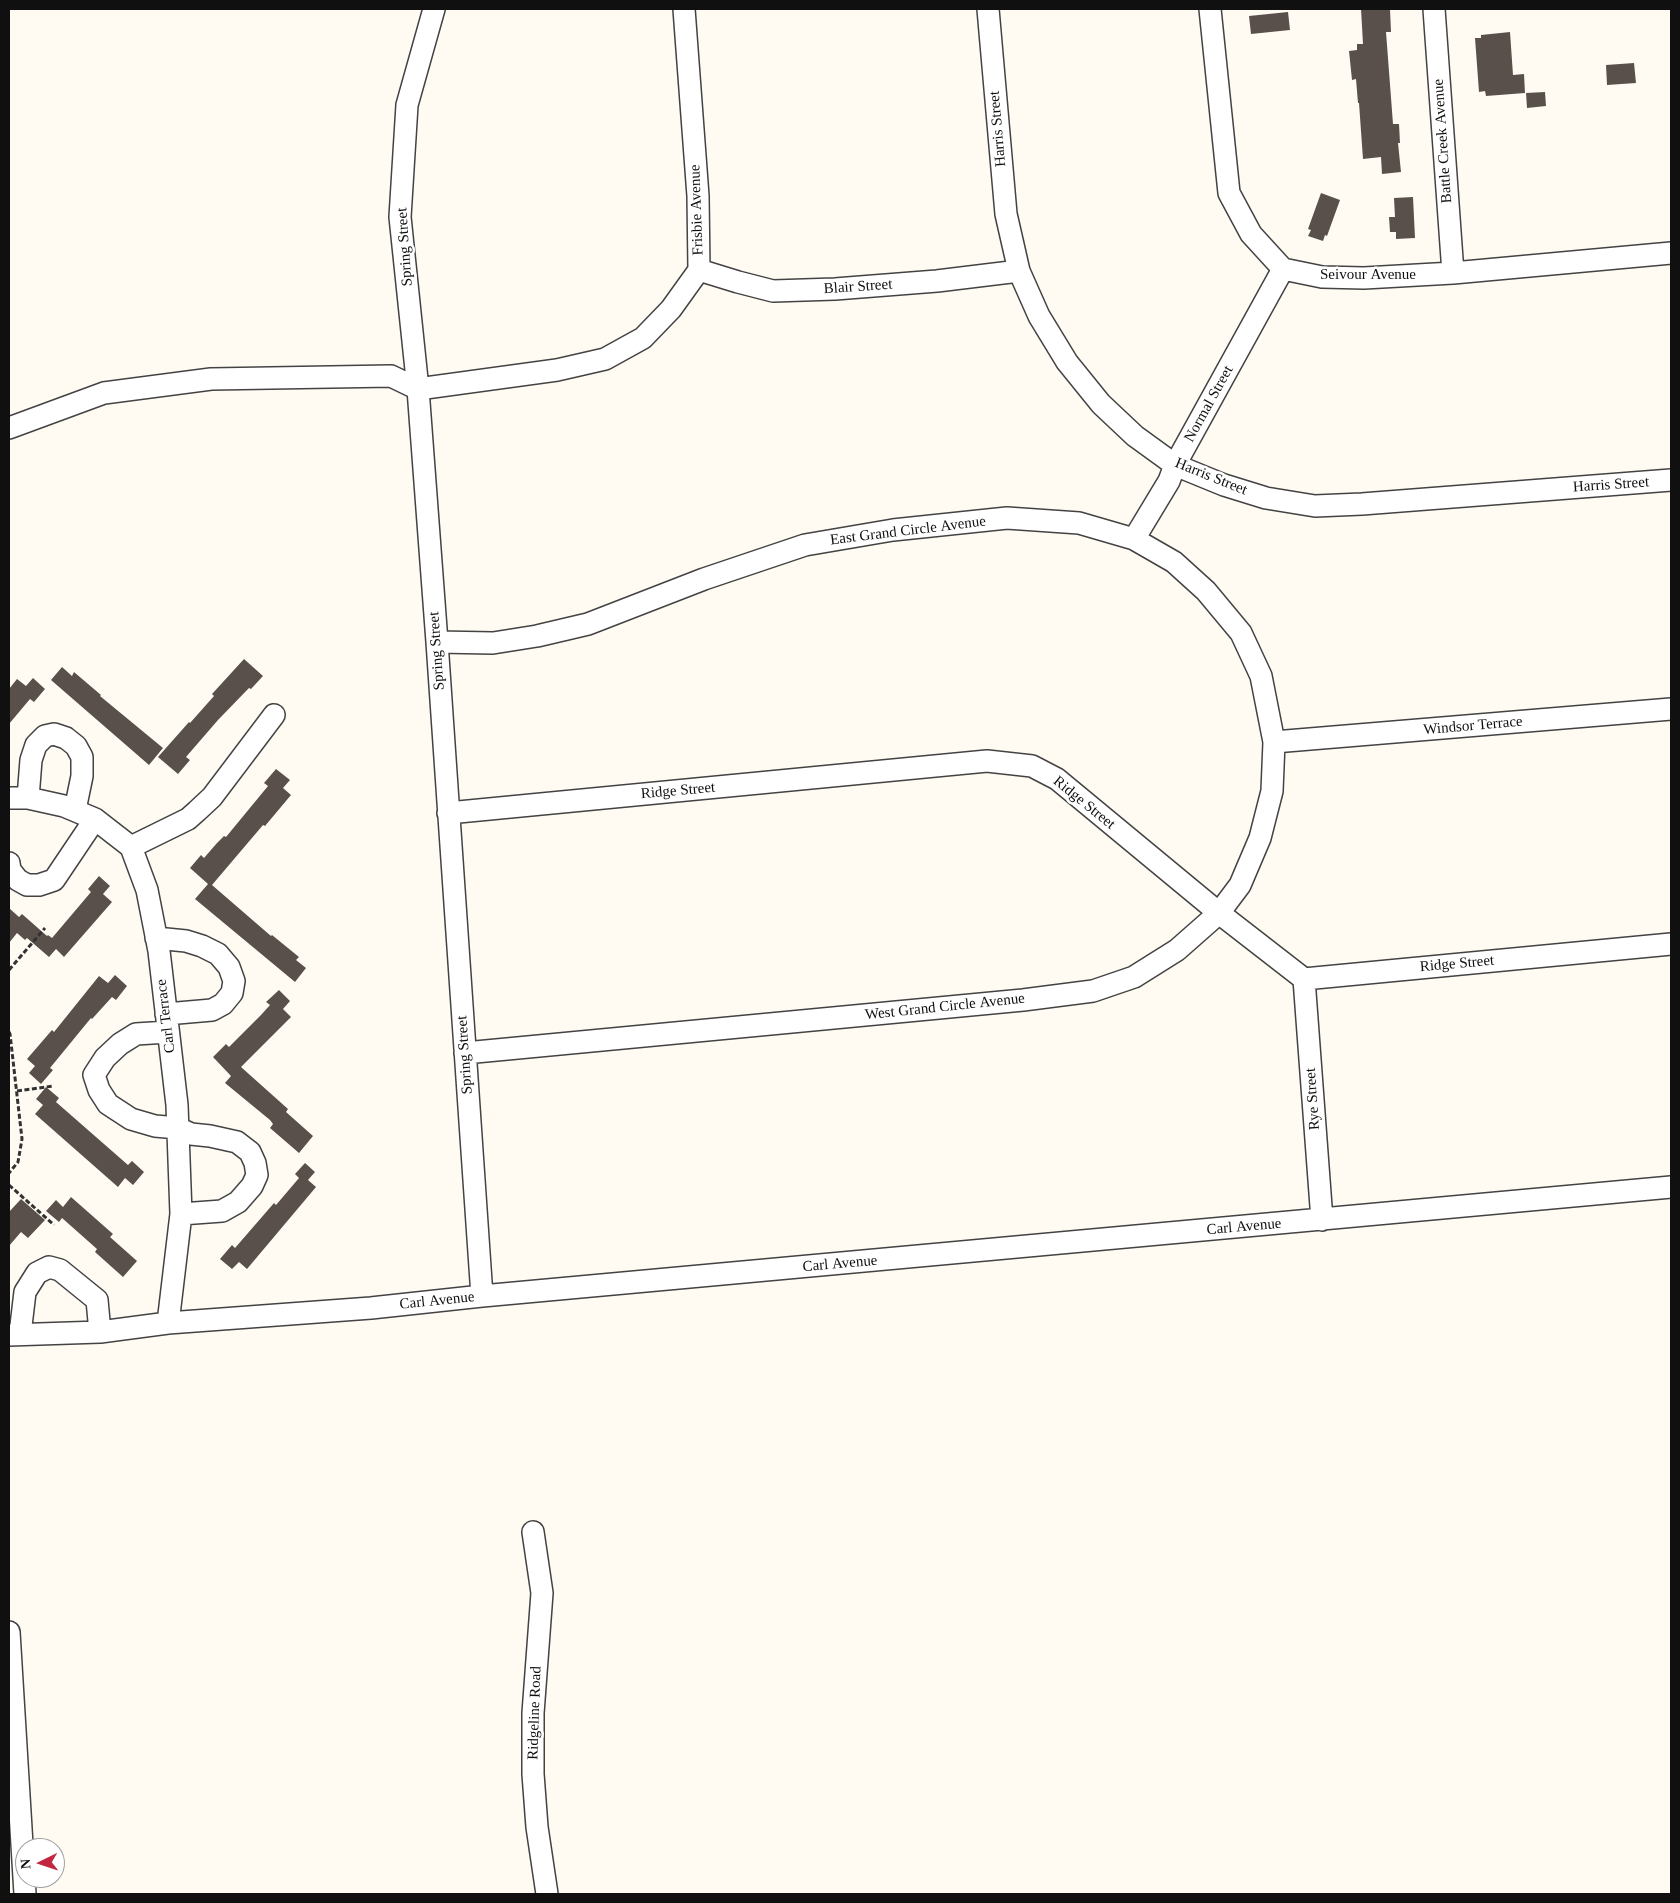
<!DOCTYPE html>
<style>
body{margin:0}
#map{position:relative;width:1680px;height:1903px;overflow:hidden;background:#fffbf3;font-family:Georgia,serif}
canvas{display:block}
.frame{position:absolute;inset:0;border:10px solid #101010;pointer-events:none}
.north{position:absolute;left:15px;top:1838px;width:50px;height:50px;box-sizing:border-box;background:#fff;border:1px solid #9f9f9f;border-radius:50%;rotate:266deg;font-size:14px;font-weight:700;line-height:20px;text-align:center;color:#101010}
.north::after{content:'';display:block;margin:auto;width:18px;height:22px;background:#c22640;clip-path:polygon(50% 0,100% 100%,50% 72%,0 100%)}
</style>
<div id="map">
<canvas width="1680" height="1903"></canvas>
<div class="frame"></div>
<div class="north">N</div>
</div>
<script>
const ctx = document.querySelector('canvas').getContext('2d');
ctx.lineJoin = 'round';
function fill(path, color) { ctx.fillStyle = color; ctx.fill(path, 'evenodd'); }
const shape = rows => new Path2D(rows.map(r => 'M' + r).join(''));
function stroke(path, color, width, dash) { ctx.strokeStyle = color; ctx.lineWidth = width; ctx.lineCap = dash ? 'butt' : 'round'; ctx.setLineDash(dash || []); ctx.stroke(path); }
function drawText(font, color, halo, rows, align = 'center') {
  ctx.font = font + ' Georgia,serif'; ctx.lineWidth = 5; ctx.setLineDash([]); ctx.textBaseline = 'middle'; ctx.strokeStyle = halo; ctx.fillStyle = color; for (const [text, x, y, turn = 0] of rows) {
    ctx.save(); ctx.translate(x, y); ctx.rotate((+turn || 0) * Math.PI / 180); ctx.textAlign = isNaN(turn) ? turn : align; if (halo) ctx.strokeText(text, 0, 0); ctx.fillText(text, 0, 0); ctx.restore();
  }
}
const building = shape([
 [1361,9,1390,9,1391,32,1386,32,1393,124,1399,124,1400,143,1398,143,1401,172,1382,174,1381,157,1363,159,1359,103,1358,103,1356,79,1352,80,1349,51,1357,50,1357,44,1363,44],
 [1288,12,1290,30,1251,34,1249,16],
 [1510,32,1513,75,1524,74,1525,93,1486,96,1485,91,1479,92,1475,38,1481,38,1481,35],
 [1634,63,1636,83,1607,85,1606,65],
 [1545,92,1546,106,1527,108,1526,93],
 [1321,193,1340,200,1327,236,1325,235,1323,241,1308,236,1311,230,1308,229],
 [1413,197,1415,238,1396,239,1396,232,1390,232,1389,217,1395,217,1394,198],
 [244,659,263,676,251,689,249,688,218,720,186,757,190,760,178,774,158,757,189,722,190,723,214,696,212,694],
 [62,667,72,676,74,672,101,695,100,696,163,748,149,765,51,680],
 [33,678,45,689,34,702,30,699,9,724,9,689,17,679,26,686],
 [276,769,290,780,283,788,291,795,265,826,263,825,212,885,271,936,272,935,299,957,296,960,306,968,295,982,195,899,208,884,190,868,201,855,204,858,217,843,224,836,226,837,268,786,264,783],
 [99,876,110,886,103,894,112,902,64,957,56,949,49,957,27,938,25,940,17,933,9,943,9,908,19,917,22,914,47,936,48,935,52,938,91,892,88,889],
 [115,975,127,986,116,1000,112,997,92,1019,91,1018,50,1068,53,1070,41,1084,29,1073,35,1066,27,1059,52,1030,54,1032,99,976,108,983],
 [279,990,290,1001,283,1009,291,1017,241,1067,288,1109,286,1112,313,1136,299,1153,270,1128,273,1124,270,1120,225,1083,231,1076,213,1057,226,1044,229,1047,261,1015,270,1005,266,1002],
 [46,1087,59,1098,56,1102,128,1165,132,1161,144,1172,133,1185,125,1178,118,1187,35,1114,43,1105,36,1099],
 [305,1163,315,1172,308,1180,316,1187,247,1269,239,1262,232,1269,220,1259,232,1245,235,1248,274,1203,276,1205,299,1178,295,1174],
 [71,1197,113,1234,110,1237,137,1261,123,1277,95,1252,97,1249,62,1218,59,1222,46,1211,56,1200,63,1207],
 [21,1199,45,1220,28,1238,21,1232,9,1246,9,1212]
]);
const path = shape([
 [9,970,45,928],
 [9,1032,10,1034,22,1139,18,1162,9,1173],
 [17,1091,53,1086],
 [9,1185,54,1225]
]);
const minor = shape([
 [434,9,407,105,400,217,418,389,437,642,482,1296],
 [988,9,1006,214,1019,271,1039,316,1067,362,1101,404,1135,436,1175,465,1224,485,1266,498,1315,506,1362,504,1671,480],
 [1210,9,1229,193,1251,234,1283,269,1322,277,1364,278,1453,273,1671,253],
 [1434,9,1453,273],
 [699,270,738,282,773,291,835,289,937,281,1019,271],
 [9,428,104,393,211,379,391,376,418,389,557,370,605,359,643,338,671,309,699,270,698,196,684,9],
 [1134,539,1169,481,1175,465,1283,269],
 [437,642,493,643,537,636,588,624,704,579,805,545,893,530,1007,518,1079,523,1134,539,1174,562,1206,591,1241,633,1261,676,1274,742,1272,791,1260,838,1240,885,1219,913,1177,950,1134,977,1093,991,1023,1000,465,1053],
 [1274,742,1671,709],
 [9,798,28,798,64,806,95,819,131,847,147,890,159,951,177,1105,181,1214,168,1323],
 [28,798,31,760,36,745,45,736,54,734,66,738,76,746,82,757,82,776,75,810],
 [448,813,987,761,1032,766,1057,779,1219,913,1304,979,1671,944],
 [131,847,188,819,197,811,212,797,274,715],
 [9,863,10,870,18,880,27,885,39,885,54,880,95,819],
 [156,938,186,941,202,946,218,954,229,967,234,981,232,993,223,1004,212,1010,166,1014],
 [1304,979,1322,1220],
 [168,1032,136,1034,120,1044,105,1058,94,1075,99,1090,108,1104,131,1119,155,1126,178,1128,191,1134,210,1136,237,1142,250,1152,255,1163,257,1175,252,1186,238,1202,222,1211,181,1214],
 [20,1334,25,1292,37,1273,49,1267,60,1270,97,1300,100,1332],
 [9,1335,100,1332,168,1323,371,1308,482,1296,1671,1187],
 [533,1532,542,1593,533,1713,533,1774,537,1827,547,1894],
 [9,1632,25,1894]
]);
const streetNames = [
 ["Harris Street",998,129,-95],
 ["Battle Creek Avenue",1443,141,-94],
 ["Frisbie Avenue",697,210,-92],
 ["Spring Street",405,247,-94],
 ["Seivour Avenue",1368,275],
 ["Blair Street",858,287,-4],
 ["Normal Street",1209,404,-61],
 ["Harris Street",1211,477,22],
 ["Harris Street",1611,485,-4],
 ["East Grand Circle Avenue",908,531,-7],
 ["Spring Street",437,651,-94],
 ["Windsor Terrace",1473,726,-5],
 ["Ridge Street",678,791,-5],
 ["Ridge Street",1084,803,39],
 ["Ridge Street",1457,964,-5],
 ["West Grand Circle Avenue",945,1007,-6],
 ["Carl Terrace",166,1016,-97],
 ["Spring Street",465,1055,-94],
 ["Rye Street",1313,1099,-94],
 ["Carl Avenue",1244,1227,-5],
 ["Carl Avenue",840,1264,-5],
 ["Carl Avenue",437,1301,-6],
 ["Ridgeline Road",535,1713,-88]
];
fill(building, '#59504c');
stroke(minor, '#434343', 24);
stroke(path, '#323232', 3, [5, 2.5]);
stroke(minor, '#fff', 21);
drawText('15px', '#101010', '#fff', streetNames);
</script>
